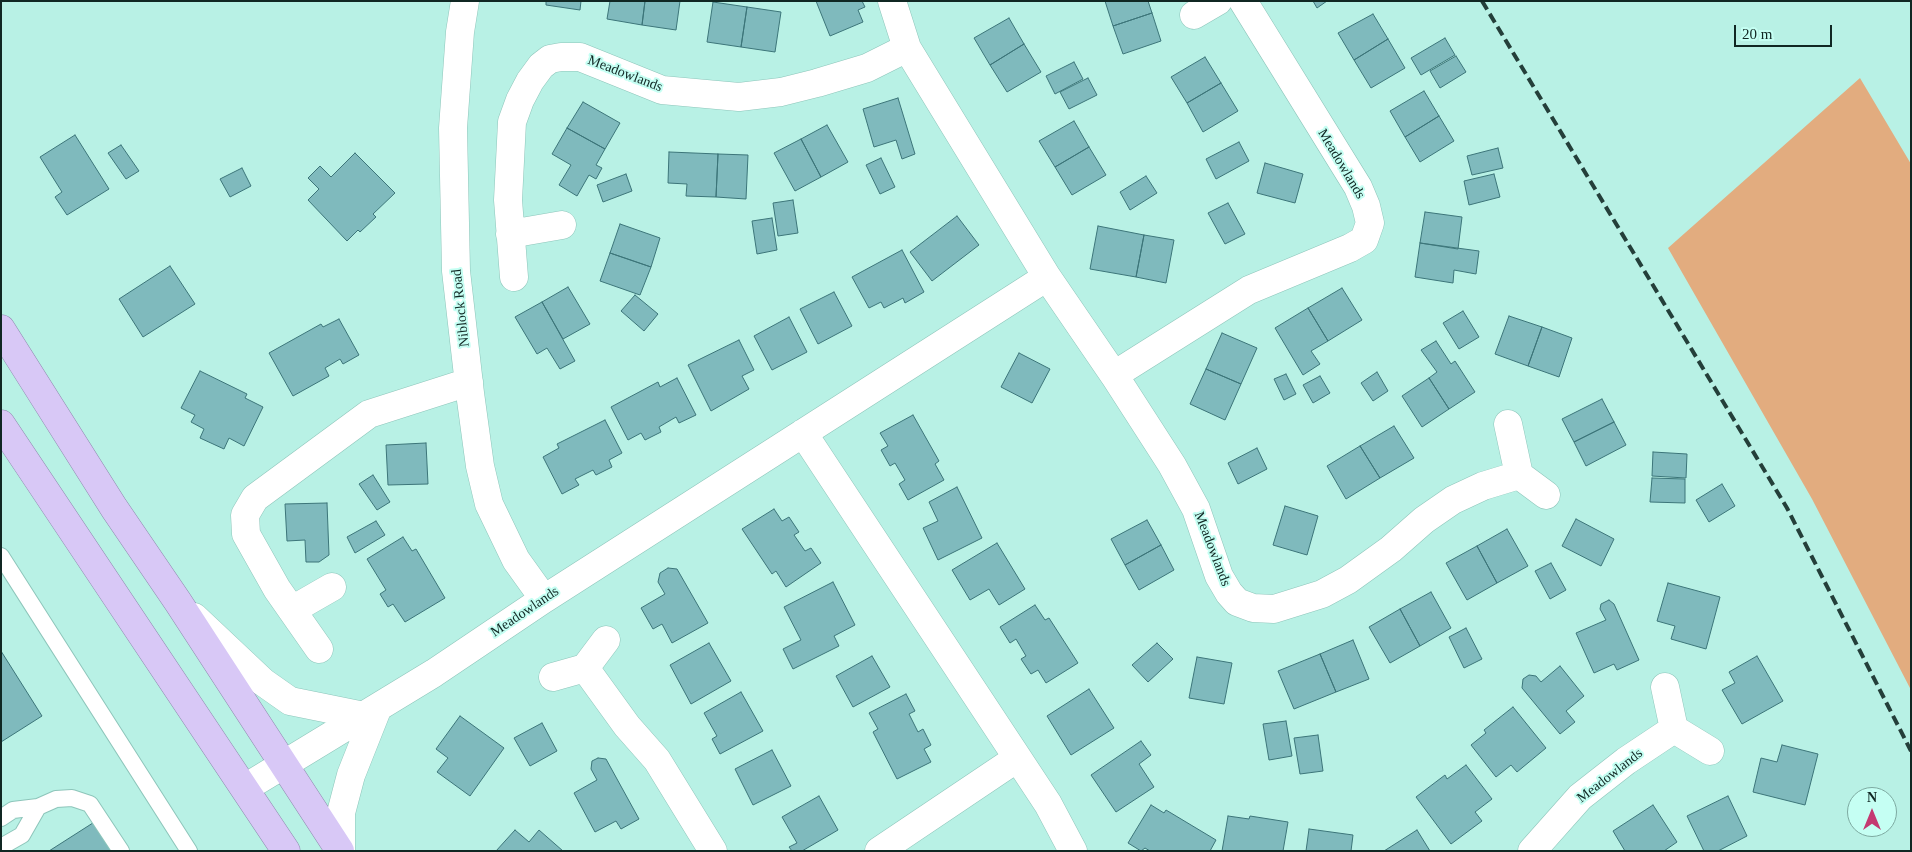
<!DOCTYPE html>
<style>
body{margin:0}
#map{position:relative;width:1912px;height:852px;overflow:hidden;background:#b8f1e5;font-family:"Times New Roman",serif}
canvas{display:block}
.frame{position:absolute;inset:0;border:2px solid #102723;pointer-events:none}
.north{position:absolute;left:1847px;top:787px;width:50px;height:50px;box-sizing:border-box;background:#c5fff3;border:1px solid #7da9a0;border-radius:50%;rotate:0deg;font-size:14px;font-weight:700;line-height:20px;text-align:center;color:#102723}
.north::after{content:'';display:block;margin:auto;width:18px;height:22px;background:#c43a71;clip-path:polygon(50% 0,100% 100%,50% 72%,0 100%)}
.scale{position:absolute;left:1734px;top:25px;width:98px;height:22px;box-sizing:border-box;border:2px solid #102723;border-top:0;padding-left:6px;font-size:15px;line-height:18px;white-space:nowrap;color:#102723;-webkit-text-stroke:4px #c5fff3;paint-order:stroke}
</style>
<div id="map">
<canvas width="1912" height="852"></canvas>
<div class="frame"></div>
<div class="north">N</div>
<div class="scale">20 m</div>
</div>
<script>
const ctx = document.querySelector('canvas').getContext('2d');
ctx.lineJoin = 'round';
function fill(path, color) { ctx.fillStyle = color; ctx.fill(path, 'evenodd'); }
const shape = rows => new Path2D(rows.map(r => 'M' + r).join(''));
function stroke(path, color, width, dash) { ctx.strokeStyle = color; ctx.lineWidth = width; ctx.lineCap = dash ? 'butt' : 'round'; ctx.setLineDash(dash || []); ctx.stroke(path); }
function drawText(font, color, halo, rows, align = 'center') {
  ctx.font = font + ' "Times New Roman",serif'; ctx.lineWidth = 4; ctx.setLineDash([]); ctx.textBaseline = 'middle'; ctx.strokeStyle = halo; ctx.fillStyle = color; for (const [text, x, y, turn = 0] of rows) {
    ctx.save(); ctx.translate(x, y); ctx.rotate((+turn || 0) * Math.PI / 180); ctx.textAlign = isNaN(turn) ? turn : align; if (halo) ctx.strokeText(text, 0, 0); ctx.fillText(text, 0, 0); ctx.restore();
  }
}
const green = shape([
 [1860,78,1911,164,1911,690,1812,499,1668,248]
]);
const building = shape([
 [546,1,581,1,580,10,546,5,546,1],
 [610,1,645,1,642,25,607,19,610,1],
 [645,1,680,1,676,30,642,25,645,1],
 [816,1,862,1,865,7,858,10,863,22,830,36,816,1],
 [1105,1,1148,1,1152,13,1113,26,1105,1],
 [1313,1,1327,1,1317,8,1313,1],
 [713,2,747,7,741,47,707,42,713,2],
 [747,7,781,12,775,52,741,47,747,7],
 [1152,13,1161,41,1123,54,1113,26,1152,13],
 [1373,14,1388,39,1354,60,1338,33,1373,14],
 [1009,18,1024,44,990,65,974,38,1009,18],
 [1445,38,1455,55,1421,75,1411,58,1445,38],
 [1388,39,1405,68,1371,88,1354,60,1388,39],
 [1024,44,1041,72,1007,92,990,65,1024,44],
 [1456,56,1466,72,1440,88,1430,71,1456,56],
 [1205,57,1221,83,1187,103,1171,77,1205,57],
 [1074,62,1083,79,1055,94,1046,76,1074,62],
 [1088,78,1097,95,1069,109,1060,92,1088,78],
 [1221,83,1238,111,1203,132,1187,103,1221,83],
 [1424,91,1439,116,1405,137,1390,111,1424,91],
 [898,98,915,154,902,159,896,140,874,147,863,109,898,98],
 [583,102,620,123,605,149,567,128,583,102],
 [1439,116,1454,141,1420,162,1405,137,1439,116],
 [1074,121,1089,147,1055,167,1039,141,1074,121],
 [827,125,848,162,821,177,801,139,827,125],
 [567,128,605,149,596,165,602,168,596,179,589,175,577,196,559,185,571,165,552,154,567,128],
 [75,135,109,189,67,215,55,197,62,192,40,157,75,135],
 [801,139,821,177,795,191,774,153,801,139],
 [1239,142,1249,161,1216,179,1206,159,1239,142],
 [121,145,139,171,126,179,108,153,121,145],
 [1089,147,1106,175,1072,195,1055,167,1089,147],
 [1498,148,1503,168,1472,175,1467,156,1498,148],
 [669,152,718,154,716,197,686,196,687,184,668,183,669,152],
 [355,153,395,193,373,214,376,217,360,232,358,230,347,241,308,200,319,189,308,178,320,166,331,177,355,153],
 [718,154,748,155,746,199,716,197,718,154],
 [881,158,895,187,880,194,866,165,881,158],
 [1265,163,1303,174,1295,203,1257,193,1265,163],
 [242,168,251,186,230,197,220,179,242,168],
 [626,174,632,191,603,202,597,185,626,174],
 [1494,174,1500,197,1469,205,1464,181,1494,174],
 [1146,176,1157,193,1130,210,1120,192,1146,176],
 [793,200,798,233,778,236,773,203,793,200],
 [1228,203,1245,234,1225,244,1208,213,1228,203],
 [1425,212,1462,217,1458,249,1420,243,1425,212],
 [957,216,979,245,932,281,910,252,957,216],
 [772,218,777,250,757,254,752,221,772,218],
 [620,224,660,238,651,267,610,253,620,224],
 [1098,226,1144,235,1136,277,1090,269,1098,226],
 [1144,235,1174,240,1166,283,1136,277,1144,235],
 [1420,243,1479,251,1476,274,1454,270,1453,283,1415,277,1420,243],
 [902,250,924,292,905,303,903,298,884,308,881,302,869,308,852,277,902,250],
 [610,253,651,267,640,295,600,281,610,253],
 [170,266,195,304,143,337,119,299,170,266],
 [568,287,590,324,563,339,542,302,568,287],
 [1342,288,1362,320,1328,341,1308,308,1342,288],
 [834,292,852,326,818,344,800,309,834,292],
 [635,295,658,314,644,331,621,311,635,295],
 [542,302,575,361,560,369,547,348,537,354,515,317,542,302],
 [1308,308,1328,341,1311,351,1320,364,1303,375,1275,328,1308,308],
 [1463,311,1479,337,1459,349,1443,323,1463,311],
 [1509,316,1542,327,1528,366,1495,354,1509,316],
 [789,317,807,352,772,370,754,336,789,317],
 [339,319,359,355,343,364,340,359,325,368,329,376,293,396,269,353,321,324,323,327,339,319],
 [1542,327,1572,338,1559,377,1528,366,1542,327],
 [1222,333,1257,348,1241,384,1206,369,1222,333],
 [739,340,754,370,742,376,749,389,711,411,688,365,739,340],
 [1436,341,1451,364,1455,361,1475,392,1449,409,1429,378,1437,372,1421,350,1436,341],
 [1019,353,1050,369,1032,403,1001,387,1019,353],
 [1206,369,1241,384,1225,420,1190,404,1206,369],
 [200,371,247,394,245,398,263,407,244,446,229,438,224,449,200,438,204,429,191,422,195,415,181,408,200,371],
 [1377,372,1388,391,1373,401,1361,383,1377,372],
 [1286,374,1296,394,1284,400,1274,379,1286,374],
 [1320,376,1330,393,1313,403,1303,385,1320,376],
 [677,378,696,415,679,423,676,417,659,427,661,432,645,440,641,433,628,440,611,407,658,382,660,387,677,378],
 [1429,378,1449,409,1422,427,1402,396,1429,378],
 [1602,399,1614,422,1574,442,1562,419,1602,399],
 [913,415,939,461,935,464,944,480,908,500,899,484,905,480,895,463,890,466,881,450,888,446,880,433,913,415],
 [605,420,622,453,609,460,612,467,596,475,593,470,575,479,579,485,562,494,543,457,559,448,557,444,605,420],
 [1614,422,1626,445,1586,466,1574,442,1614,422],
 [1394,426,1414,458,1380,478,1360,446,1394,426],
 [426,443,428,484,388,485,386,445,426,443],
 [1360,446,1380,478,1346,499,1327,466,1360,446],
 [1257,448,1267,469,1238,484,1228,463,1257,448],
 [1653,452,1687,454,1686,478,1652,476,1653,452],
 [373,475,390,502,377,510,359,484,373,475],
 [1652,478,1685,479,1685,503,1650,502,1652,478],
 [1722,484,1735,506,1709,522,1696,500,1722,484],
 [957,487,982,538,938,560,923,528,938,521,929,502,957,487],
 [327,503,329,555,319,562,306,562,305,540,287,541,285,504,327,503],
 [1285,506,1318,516,1307,555,1273,545,1285,506],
 [774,509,782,521,789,517,799,532,794,535,805,551,811,548,821,563,786,587,776,571,772,574,742,529,774,509],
 [1576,519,1614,539,1601,566,1562,546,1576,519],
 [1147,520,1161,545,1125,565,1111,539,1147,520],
 [376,521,385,535,355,553,347,537,376,521],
 [1507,529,1528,566,1497,583,1477,546,1507,529],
 [403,537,412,551,416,549,445,598,405,622,393,604,388,607,380,594,386,590,367,559,403,537],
 [997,543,1025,589,999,605,989,589,970,600,952,570,997,543],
 [1161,545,1174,570,1139,590,1125,565,1161,545],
 [1477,546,1497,583,1467,600,1446,563,1477,546],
 [1551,563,1566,590,1550,599,1535,571,1551,563],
 [668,568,677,569,708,623,672,643,662,624,653,629,641,608,665,594,658,582,660,573,668,568],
 [833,582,855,625,834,636,839,646,793,669,783,649,801,640,784,607,833,582],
 [1668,583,1720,597,1706,649,1671,639,1675,626,1657,621,1668,583],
 [1431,592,1451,628,1420,646,1400,609,1431,592],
 [1609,600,1614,604,1639,660,1617,670,1614,664,1594,673,1576,633,1606,620,1600,609,1601,604,1609,600],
 [1035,605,1045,620,1049,618,1078,663,1046,683,1038,670,1031,674,1021,659,1026,656,1016,639,1010,643,1000,627,1035,605],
 [1400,609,1420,646,1390,663,1369,627,1400,609],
 [1466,628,1482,659,1464,668,1449,637,1466,628],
 [1353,640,1369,679,1336,692,1320,654,1353,640],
 [709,643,731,681,691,704,670,665,709,643],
 [1157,643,1173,659,1148,682,1132,665,1157,643],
 [1,651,42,716,1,742,1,651],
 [1320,654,1336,692,1294,709,1278,671,1320,654],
 [872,656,890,687,853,707,836,676,872,656],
 [1757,656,1783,701,1742,724,1722,690,1735,683,1729,672,1757,656],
 [1197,657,1232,663,1224,704,1189,698,1197,657],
 [1560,666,1584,696,1566,711,1575,722,1560,734,1522,688,1523,679,1529,675,1536,676,1541,682,1560,666],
 [1089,689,1114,728,1071,755,1047,716,1089,689],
 [741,692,763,731,720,754,712,739,717,736,704,713,741,692],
 [906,694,915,711,909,714,918,732,923,729,931,745,924,749,931,762,897,779,873,732,878,729,869,713,906,694],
 [1513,707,1546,748,1517,772,1511,765,1496,777,1471,745,1486,733,1484,730,1513,707],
 [460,716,504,748,470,796,437,772,448,758,436,749,460,716],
 [1286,721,1292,756,1269,760,1263,724,1286,721],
 [542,723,557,751,530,766,514,738,542,723],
 [1318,735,1323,771,1300,774,1294,738,1318,735],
 [1141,741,1151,755,1139,764,1154,787,1116,812,1091,775,1141,741],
 [1782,745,1818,754,1805,805,1753,792,1761,758,1777,762,1782,745],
 [772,750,791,786,753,805,735,769,772,750],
 [598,758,606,759,639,819,621,829,616,821,595,832,574,793,597,780,591,769,592,761,598,758],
 [1466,765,1492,799,1475,812,1482,821,1451,844,1416,797,1445,775,1447,779,1466,765],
 [819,796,838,830,802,851,792,851,789,847,797,843,782,817,819,796],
 [1728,796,1747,836,1718,851,1704,851,1687,816,1728,796],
 [1151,805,1164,813,1166,810,1216,840,1210,851,1150,851,1145,848,1141,851,1128,843,1151,805],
 [1653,805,1677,842,1664,851,1625,851,1613,831,1653,805],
 [1228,816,1249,819,1250,816,1288,822,1283,851,1222,851,1228,816],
 [96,821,116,851,49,851,96,821],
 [1309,829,1353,835,1351,851,1306,851,1309,829],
 [515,830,529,842,539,830,563,851,496,851,515,830],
 [1417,830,1430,851,1384,851,1417,830]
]);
const service = shape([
 [1,556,189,851],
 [1,818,13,810,38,807,56,799,72,798,90,804,121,851],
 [1,847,22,835,38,807]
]);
const minor = shape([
 [465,1,460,32,453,128,456,271,470,393,480,466,489,504,516,560,544,599],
 [1194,15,1218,1],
 [510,234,562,225],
 [514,277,508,200,512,122,520,100,530,81,541,66,550,59,561,57,580,57,662,90,739,97,781,92,817,83,867,68,907,48],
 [1047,277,1114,375,1249,290,1350,248,1364,240,1370,223,1366,206,1358,187,1243,1],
 [1114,375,1172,465,1196,509,1219,576,1229,593,1237,602,1253,608,1274,609,1322,594,1348,580,1391,549,1424,520,1453,500,1483,486,1519,475],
 [1508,424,1519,475,1546,495],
 [803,433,1048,804,1073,851],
 [292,610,332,587],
 [194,617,263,682,290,701,364,716],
 [319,649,277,589,246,534,245,515,255,498,369,414,469,382],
 [585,668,627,726,657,760,713,851],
 [553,677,585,668,606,640],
 [1665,687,1674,729,1710,751],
 [245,788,434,673,544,599,1047,277,907,48,892,1],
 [341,851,341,813,351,775,378,707],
 [879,851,1016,759],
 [1532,851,1580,797,1626,761,1674,729]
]);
const trunk = shape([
 [1,329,114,508,178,602,340,851],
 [1,424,286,851]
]);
const rail = shape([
 [1482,1,1787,508,1911,751]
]);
const streetNames = [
 ["Meadowlands",625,74,21],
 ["Meadowlands",1341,164,59],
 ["Niblock Road",461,308,-96],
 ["Meadowlands",1212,549,69],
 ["Meadowlands",525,612,-34],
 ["Meadowlands",1610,776,-38]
];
fill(green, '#e2ac7f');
fill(building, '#7fbabd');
stroke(building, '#3c7579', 1);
stroke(service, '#8dc5ba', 18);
stroke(minor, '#8dc5ba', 29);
stroke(trunk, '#8c87ab', 29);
stroke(service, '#fff', 16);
stroke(minor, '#fff', 28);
stroke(trunk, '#d8c8f6', 28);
stroke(rail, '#243f3a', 4, [10, 5]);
drawText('14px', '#102723', '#c5fff3', streetNames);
</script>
